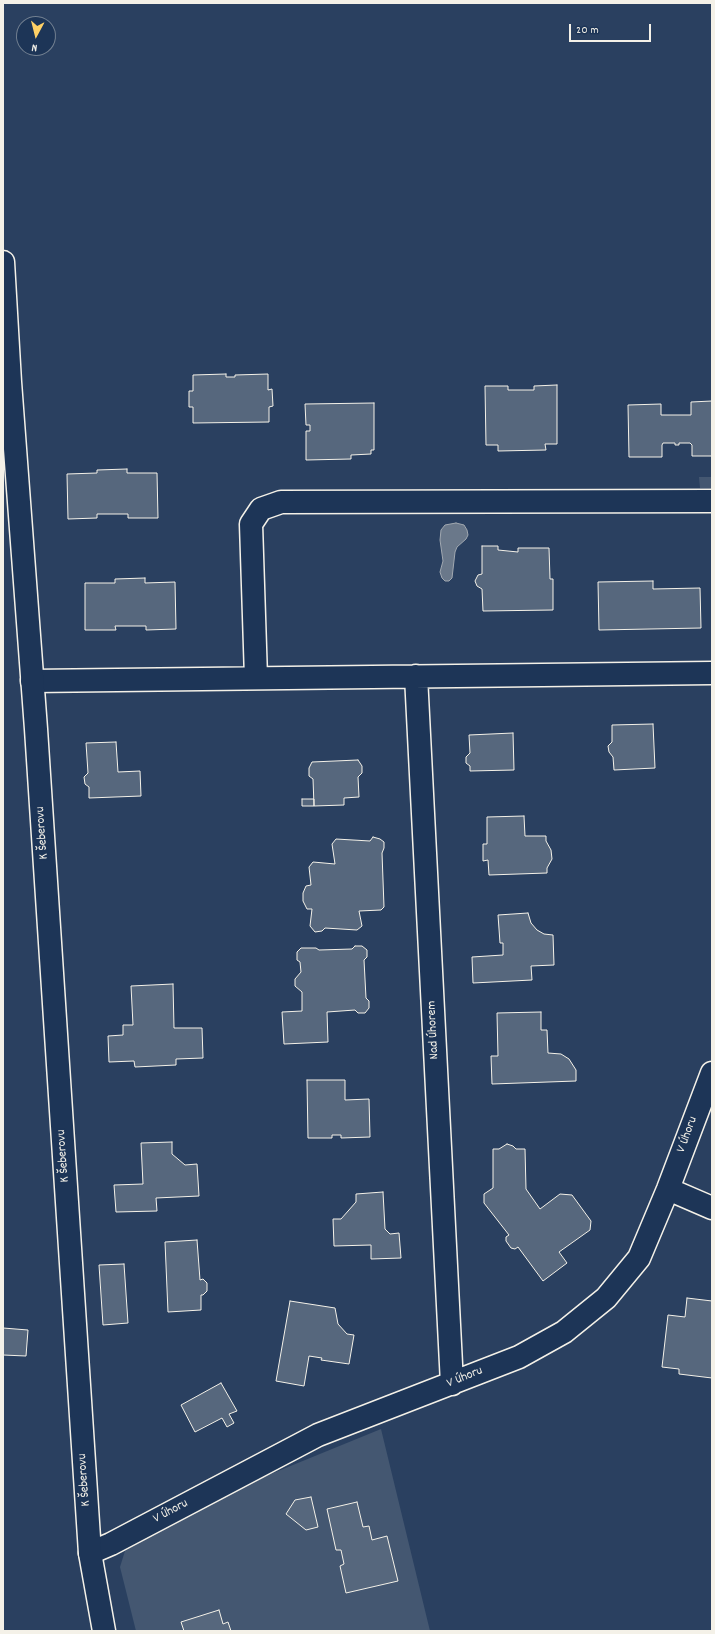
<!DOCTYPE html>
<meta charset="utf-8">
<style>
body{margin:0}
#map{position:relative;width:715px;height:1634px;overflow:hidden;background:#2a4060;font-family:Dekko,sans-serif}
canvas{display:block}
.frame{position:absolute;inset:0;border:4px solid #f4f1e8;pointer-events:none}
.north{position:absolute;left:16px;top:16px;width:40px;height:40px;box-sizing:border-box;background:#1d3557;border:1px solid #738091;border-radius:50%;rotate:187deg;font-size:11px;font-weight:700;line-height:16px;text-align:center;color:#f4f1e8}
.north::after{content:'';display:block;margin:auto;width:14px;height:18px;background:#ffd166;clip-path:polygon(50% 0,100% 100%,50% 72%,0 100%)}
.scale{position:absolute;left:569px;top:24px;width:82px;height:18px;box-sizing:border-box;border:2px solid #f4f1e8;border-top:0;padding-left:5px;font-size:12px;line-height:14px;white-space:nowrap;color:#f4f1e8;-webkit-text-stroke:3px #1d3557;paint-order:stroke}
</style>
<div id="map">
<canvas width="715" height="1634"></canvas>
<div class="frame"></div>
<div class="north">N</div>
<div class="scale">20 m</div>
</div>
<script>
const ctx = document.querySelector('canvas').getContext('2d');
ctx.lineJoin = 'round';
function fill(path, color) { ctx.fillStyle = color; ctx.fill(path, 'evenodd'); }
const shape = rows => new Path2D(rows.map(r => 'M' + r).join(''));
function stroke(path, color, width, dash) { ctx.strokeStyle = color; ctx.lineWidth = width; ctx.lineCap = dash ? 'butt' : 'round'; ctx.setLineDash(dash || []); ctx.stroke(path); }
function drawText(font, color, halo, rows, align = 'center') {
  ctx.font = font + ' Dekko,sans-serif'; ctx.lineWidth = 3.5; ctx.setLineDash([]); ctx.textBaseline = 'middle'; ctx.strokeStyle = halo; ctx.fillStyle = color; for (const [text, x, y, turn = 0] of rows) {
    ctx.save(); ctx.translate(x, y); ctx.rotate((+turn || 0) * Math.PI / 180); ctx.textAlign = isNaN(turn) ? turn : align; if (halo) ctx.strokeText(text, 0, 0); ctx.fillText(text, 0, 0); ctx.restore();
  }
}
const green = shape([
 [699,477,712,477,712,488,700,488],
 [381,1429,430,1631,136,1631,120,1567,125,1551,173,1522,222,1494]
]);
const water = shape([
 [456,523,464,525,467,530,468,535,466,539,457,547,455,552,452,578,449,581,445,581,442,578,440,572,443,561,440,540,441,530,445,525,456,523]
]);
const building = shape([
 [226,374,226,377,235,377,235,375,268,374,268,390,272,389,273,406,269,407,269,422,193,423,193,407,189,407,189,391,193,391,193,375,226,374],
 [557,385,557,444,545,444,546,450,498,451,498,445,486,445,485,386,508,386,508,390,534,390,534,386,557,385],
 [712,401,712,456,692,456,692,445,690,443,679,443,679,445,675,445,675,443,663,443,662,445,662,457,629,457,628,405,661,404,661,415,691,415,691,402,712,401],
 [374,403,374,450,371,450,371,454,351,455,351,459,306,460,306,431,310,431,310,425,306,425,305,404,374,403],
 [127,469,127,473,157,473,158,518,128,518,128,514,97,514,97,518,68,519,67,474,97,473,97,470,127,469],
 [482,546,498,546,498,550,518,552,518,548,549,548,550,579,553,579,553,610,483,611,482,589,477,586,475,581,478,575,482,574,482,546],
 [145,578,145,583,175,582,176,629,146,630,146,626,115,626,116,630,85,630,85,583,115,583,115,579,145,578],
 [653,581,653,589,700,588,701,628,599,630,598,582,653,581],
 [653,724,655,768,614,770,613,757,609,752,608,746,612,742,612,725,653,724],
 [513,733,514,770,470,771,470,766,466,763,466,757,470,753,469,735,513,733],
 [116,742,118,772,140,771,141,796,89,798,89,787,85,784,84,777,88,773,86,743,116,742],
 [358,760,362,766,362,773,358,777,359,797,344,798,344,805,314,806,313,779,309,776,309,768,312,762,358,760],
 [302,799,314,799,314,806,302,806,302,799],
 [524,816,525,836,546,836,546,841,551,850,552,859,547,868,547,873,489,875,488,860,483,861,483,844,487,844,487,817,524,816],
 [373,837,380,839,384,842,384,848,382,853,384,907,381,910,359,911,362,926,357,930,325,928,322,931,315,932,310,926,312,909,307,909,303,901,303,893,306,886,311,885,309,867,313,862,335,864,332,844,336,839,370,841,373,837],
 [528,913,531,923,537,930,544,934,553,935,554,965,531,966,532,980,473,983,472,957,503,955,503,943,500,943,498,915,528,913],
 [355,946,362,946,367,950,367,957,364,960,366,998,369,1001,369,1008,365,1013,358,1013,355,1010,327,1012,328,1042,284,1044,282,1012,302,1011,302,992,295,986,295,979,301,972,300,962,297,960,297,952,301,948,316,948,319,950,352,949,355,946],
 [173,984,174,1028,202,1028,203,1058,176,1059,176,1065,135,1067,134,1061,109,1062,108,1036,123,1035,123,1025,133,1025,131,986,173,984],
 [541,1012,541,1030,547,1030,548,1053,561,1054,569,1059,576,1070,576,1081,492,1084,491,1056,498,1056,497,1013,541,1012],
 [307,1080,345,1080,345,1100,369,1099,370,1137,341,1138,341,1135,332,1135,332,1138,308,1138,307,1080],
 [172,1142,172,1154,185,1165,197,1164,199,1196,156,1198,157,1211,116,1212,114,1185,143,1184,141,1143,172,1142],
 [507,1144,513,1146,516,1149,525,1149,526,1189,540,1209,560,1194,572,1195,591,1221,590,1230,559,1252,567,1263,543,1281,518,1247,515,1249,511,1248,506,1241,506,1237,509,1235,484,1203,484,1194,493,1188,493,1149,499,1149,507,1144],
 [383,1192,385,1229,390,1234,399,1233,401,1258,371,1259,371,1245,334,1246,333,1219,341,1219,356,1202,356,1194,383,1192],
 [197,1240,200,1280,203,1279,207,1283,207,1291,203,1295,201,1295,201,1310,168,1312,165,1242,197,1240],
 [124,1264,128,1323,103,1325,99,1265,124,1264],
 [687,1298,712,1301,712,1378,679,1374,679,1369,662,1367,668,1315,685,1317,687,1298],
 [290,1301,335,1308,338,1324,347,1334,354,1335,349,1364,321,1360,322,1358,309,1356,304,1386,276,1381,290,1301],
 [3,1328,28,1330,26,1356,3,1355,3,1328],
 [221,1383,237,1411,229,1414,234,1423,227,1427,222,1418,195,1432,181,1405,221,1383],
 [311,1497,318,1527,306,1530,286,1514,295,1500,311,1497],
 [357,1502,363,1527,369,1526,372,1540,387,1536,398,1581,346,1593,340,1566,344,1564,341,1550,336,1550,327,1509,357,1502],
 [219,1610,223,1624,228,1622,231,1631,184,1631,181,1622,219,1610]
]);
const street = shape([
 [416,676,452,1384],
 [256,678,251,524,261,509,281,502,712,501],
 [32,681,712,673],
 [668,1189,712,1208],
 [90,1553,111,1544,318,1435,519,1357,564,1332,606,1298,639,1258,668,1189,712,1073]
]);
const secondary = shape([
 [3,262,10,382,36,729,90,1553,104,1631]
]);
const streetNames = [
 ["K Šeberovu",43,833,-94],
 ["Nad Úhorem",434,1030,-93],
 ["V Úhoru",688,1135,-70],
 ["K Šeberovu",64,1156,-94],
 ["V Úhoru",465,1378,-22],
 ["K Šeberovu",85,1480,-94],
 ["V Úhoru",171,1512,-28]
];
fill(green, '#445771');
fill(water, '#6a788a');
stroke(water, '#a1a8b0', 1);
fill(building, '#56677d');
stroke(building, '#f4f1e8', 1);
stroke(street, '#f4f1e8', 25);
stroke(secondary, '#f4f1e8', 25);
stroke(street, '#1d3557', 22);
stroke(secondary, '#1d3557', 22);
drawText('13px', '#f4f1e8', '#1d3557', streetNames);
</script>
